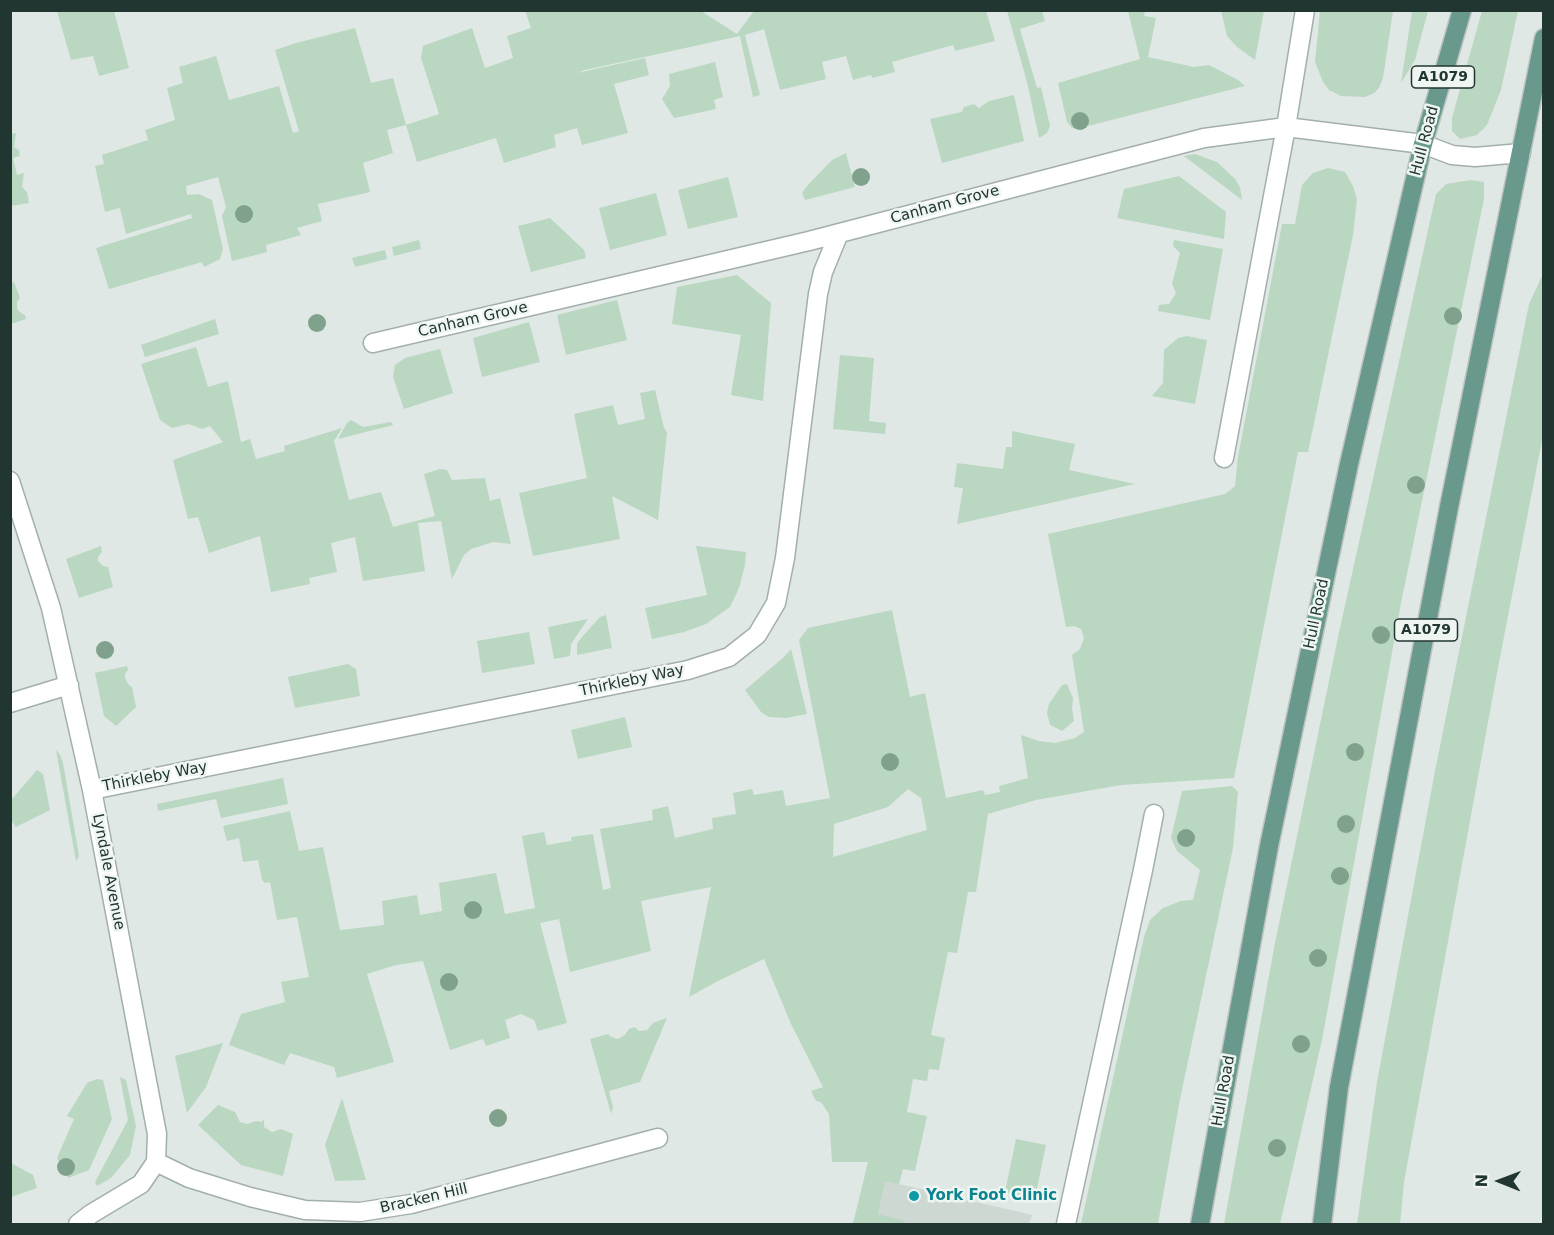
<!DOCTYPE html>
<style>
body{margin:0}
#map{position:relative;width:1554px;height:1235px;overflow:hidden;background:#dfe8e4;font-family:"DejaVu Sans",sans-serif}
canvas{display:block}
.frame{position:absolute;inset:0;border:12px solid #223631;pointer-events:none}
.north{position:absolute;left:1470px;top:1151px;width:60px;height:60px;-webkit-text-stroke:4px #eff6f2;paint-order:stroke;rotate:271deg;font-size:16px;font-weight:700;line-height:24px;text-align:center;color:#223631}
.north::after{content:'';display:block;margin:auto;width:21px;height:27px;background:#223631;clip-path:polygon(50% 0,100% 100%,50% 72%,0 100%)}
</style>
<div id="map">
<canvas width="1554" height="1235"></canvas>
<div class="frame"></div>
<div class="north">N</div>
</div>
<script>
const ctx = document.querySelector('canvas').getContext('2d');
ctx.lineJoin = 'round';
function fill(path, color) { ctx.fillStyle = color; ctx.fill(path, 'evenodd'); }
const shape = rows => new Path2D(rows.map(r => 'M' + r).join(''));
function stroke(path, color, width, dash) { ctx.strokeStyle = color; ctx.lineWidth = width; ctx.lineCap = dash ? 'butt' : 'round'; ctx.setLineDash(dash || []); ctx.stroke(path); }
function drawText(font, color, halo, rows, align = 'center') {
  ctx.font = font + ' "DejaVu Sans",sans-serif'; ctx.lineWidth = 5; ctx.setLineDash([]); ctx.textBaseline = 'middle'; ctx.strokeStyle = halo; ctx.fillStyle = color; for (const [text, x, y, turn = 0] of rows) {
    ctx.save(); ctx.translate(x, y); ctx.rotate((+turn || 0) * Math.PI / 180); ctx.textAlign = isNaN(turn) ? turn : align; if (halo) ctx.strokeText(text, 0, 0); ctx.fillText(text, 0, 0); ctx.restore();
  }
}
const built = shape([
 [865,1176,1032,1215,1029,1224,853,1224]
]);
const green = shape([
 [57,11,114,11,129,68,99,76,93,56,71,60],
 [525,11,701,11,737,34,754,11,986,11,995,41,955,51,953,45,892,62,895,72,872,78,871,75,853,80,846,56,822,62,826,79,780,90,764,29,745,35,760,95,753,97,740,36,585,70,577,73,645,58,649,75,614,84,628,133,582,145,577,128,554,135,556,147,504,163,496,138,417,162,406,125,387,130,393,153,363,163,370,192,318,204,322,221,297,228,301,235,266,245,267,252,232,261,222,216,226,207,218,177,186,186,187,195,199,194,212,200,223,249,220,259,204,267,202,262,109,289,96,248,192,218,191,214,126,234,120,208,105,212,95,166,104,164,102,155,148,140,145,130,175,120,167,88,183,83,179,67,216,56,229,100,279,86,293,133,299,131,275,50,296,43,355,28,371,83,393,78,406,125,439,114,421,58,423,46,472,28,485,68,513,58,507,36,531,28],
 [1007,11,1042,11,1045,21,1020,29,1037,88,1041,87,1050,126,1047,133,1039,138,1027,82],
 [1145,11,1144,16,1156,18,1148,57,1194,67,1209,65,1238,80,1245,86,1076,129,1072,128,1067,122,1058,83,1140,59,1128,11],
 [1221,11,1264,11,1255,60,1237,47,1227,36],
 [1320,11,1393,11,1383,78,1379,88,1374,93,1365,97,1341,96,1329,90,1323,82,1315,62],
 [1412,11,1428,11,1415,60,1401,83],
 [1482,11,1518,11,1501,90,1487,125,1477,135,1460,139,1452,131,1452,118],
 [715,62,723,97,714,100,716,109,674,118,662,99,670,86,669,74],
 [1014,95,1024,141,942,163,930,119,962,112,964,107,974,104,979,108,989,101],
 [16,133,14,147,19,150,20,156,13,158,17,175,24,173,22,187,27,192,29,203,11,206,11,134],
 [846,153,855,187,805,200,802,193,807,186,832,160],
 [1195,154,1217,162,1235,179,1240,187,1242,200,1184,156],
 [1328,168,1345,172,1353,186,1357,199,1353,235,1308,452,1298,452,1234,778,1121,785,1036,800,988,814,976,892,968,892,957,953,948,952,931,1035,945,1038,939,1070,929,1069,927,1081,913,1079,907,1112,927,1116,915,1171,903,1169,899,1184,885,1181,878,1214,905,1221,904,1224,853,1224,868,1162,832,1162,829,1114,821,1102,816,1101,811,1091,823,1087,791,1024,764,959,718,981,689,997,711,887,641,901,651,951,570,972,559,919,540,923,567,1023,538,1031,534,1020,521,1014,505,1020,510,1038,486,1046,483,1039,450,1050,423,961,396,965,367,974,394,1062,337,1078,334,1067,290,1053,284,1065,229,1045,241,1014,285,1002,281,982,309,977,297,917,277,920,270,882,265,883,262,880,258,860,243,862,239,838,227,841,223,826,290,811,299,851,323,847,340,930,384,925,382,901,417,895,420,915,442,911,439,883,496,873,505,914,535,908,522,836,544,832,547,845,571,841,572,845,571,837,593,834,603,890,611,888,600,829,653,820,652,810,668,806,675,838,713,829,712,818,736,814,733,793,752,789,754,795,783,790,786,806,830,798,799,640,808,628,892,610,910,697,925,693,946,798,983,790,985,795,1000,792,999,786,1028,778,1021,735,1039,741,1055,743,1075,738,1084,732,1072,655,1080,649,1084,638,1081,629,1074,626,1066,627,1048,534,1225,494,1235,486,1238,457,1282,224,1295,224,1302,185,1313,173],
 [908,789,921,798,927,830,833,857,834,824,888,807],
 [1179,176,1226,212,1224,239,1117,218,1124,189],
 [728,177,738,217,688,229,678,190],
 [1471,180,1484,182,1484,199,1401,603,1322,1040,1280,1224,1224,1224,1274,948,1338,637,1436,194,1446,184],
 [656,193,667,235,610,250,599,208],
 [550,218,584,250,586,258,531,272,518,226],
 [419,240,421,249,394,256,392,247],
 [1174,240,1223,249,1210,320,1158,311,1159,305,1169,304,1176,293,1172,284,1180,253,1173,246],
 [385,250,387,259,355,267,352,258],
 [1543,274,1543,435,1497,673,1404,1182,1400,1224,1357,1224,1377,1082,1435,771,1529,304],
 [737,275,771,303,763,401,731,395,741,335,672,324,677,287],
 [14,282,20,298,17,302,17,309,22,314,25,315,26,319,11,324,11,283],
 [617,300,627,340,566,355,557,315],
 [215,319,219,334,145,357,141,345],
 [529,322,540,362,482,377,473,338],
 [1187,336,1207,340,1195,404,1152,396,1163,383,1164,350,1178,338],
 [196,347,208,387,228,381,241,442,250,439,256,459,285,451,284,446,342,428,334,441,349,500,381,492,393,527,435,516,424,474,440,469,447,470,452,480,485,478,490,501,500,498,511,544,493,542,471,549,464,555,452,579,441,521,418,523,425,571,363,581,355,537,331,543,337,572,309,578,310,584,271,592,260,536,209,553,198,517,188,519,173,460,223,442,210,426,202,429,189,424,172,428,160,420,141,364],
 [440,349,453,393,404,409,393,377,395,365,405,358],
 [840,355,874,358,869,421,886,423,885,434,833,429],
 [655,390,664,428,667,432,658,520,612,496,620,539,533,556,519,493,587,478,574,414,613,405,618,425,645,419,640,393],
 [351,420,363,427,391,422,393,425,338,439,347,423],
 [1012,431,1075,444,1069,470,1135,484,957,524,963,488,954,487,957,463,1003,469,1006,447,1012,447],
 [101,546,102,552,98,557,98,561,103,566,108,567,113,587,79,598,66,559],
 [696,546,746,552,745,565,739,588,730,607,706,624,684,632,652,639,645,608,707,595],
 [606,615,612,648,577,655,577,644,581,638,600,617],
 [588,619,571,644,570,656,554,659,548,627],
 [529,632,535,664,482,673,477,641],
 [791,649,807,714,786,718,769,717,761,712,745,690,784,657],
 [348,664,356,669,360,696,295,708,288,677],
 [127,666,128,670,125,674,125,678,128,684,132,687,136,707,116,726,104,716,95,673],
 [1067,684,1073,698,1072,709,1074,721,1062,731,1050,725,1047,713,1049,704,1062,685],
 [625,717,632,747,578,759,571,730],
 [56,750,60,755,63,763,79,856,76,861],
 [37,770,43,774,50,810,16,827,11,820,11,800],
 [283,778,288,804,221,818,216,799,158,811,157,804],
 [1232,786,1238,792,1233,848,1180,1099,1158,1224,1081,1224,1144,937,1150,920,1163,908,1181,901,1193,900,1200,870,1177,851,1171,838,1182,791],
 [667,1018,640,1082,609,1091,613,1107,611,1114,590,1039,608,1034,611,1037,618,1039,625,1035,629,1029,635,1027,639,1031,647,1030,653,1023],
 [223,1043,206,1087,187,1113,175,1056],
 [120,1077,126,1080,136,1126,130,1155,111,1178,97,1186,95,1182,128,1120],
 [97,1079,103,1080,112,1119,89,1170,68,1178,57,1158,74,1119,67,1116,87,1083],
 [342,1098,366,1180,335,1181,325,1145],
 [218,1105,235,1112,240,1122,247,1124,256,1121,262,1122,264,1119,264,1127,272,1132,281,1129,293,1134,283,1176,241,1165,198,1125],
 [1016,1139,1046,1145,1035,1198,1005,1192],
 [11,1163,33,1175,37,1188,11,1197]
]);
const minor = shape([
 [373,343,809,241,1204,138,1286,127,1423,144,1452,155,1475,157,1521,153],
 [1224,458,1286,127,1305,10],
 [10,481,51,608,92,790,157,1134,156,1162,141,1184,91,1214,78,1224],
 [10,703,69,685],
 [92,790,688,670,729,657,757,635,776,603,785,558,818,294,823,272,839,233],
 [156,1162,189,1178,250,1197,305,1210,360,1212,411,1204,658,1138],
 [1066,1224,1143,870,1154,814]
]);
const primary = shape([
 [1200,1224,1269,846,1349,464,1423,144,1462,10],
 [1322,1224,1339,1087,1449,507,1544,38]
]);
const trees = [
 [1080,121],
 [861,177],
 [244,214],
 [1453,316],
 [317,323],
 [1416,485],
 [1381,635],
 [105,650],
 [1355,752],
 [890,762],
 [1346,824],
 [1186,838],
 [1340,876],
 [473,910],
 [1318,958],
 [449,982],
 [1301,1044],
 [498,1118],
 [1277,1148],
 [66,1167]
];
const markers = [
 [914,1196,6,"#0f9aa8"]
];
const shields = [
 [1443,77,63],
 [1426,630,63]
];
const shieldNames = [
 ["A1079",1443,77],
 ["A1079",1426,630]
];
const streetNames = [
 ["Hull Road",1425,141,-75],
 ["Canham Grove",945,205,-15],
 ["Canham Grove",473,320,-13],
 ["Hull Road",1317,614,-78],
 ["Thirkleby Way",632,681,-12],
 ["Thirkleby Way",155,777,-11],
 ["Lyndale Avenue",108,872,79],
 ["Hull Road",1224,1091,-80],
 ["Bracken Hill",424,1199,-13]
];
const cultureNames = [
 ["York Foot Clinic",926,1196]
];
fill(built, '#ced8d3');
fill(green, '#bad7c2');
stroke(minor, '#a3afab', 21);
stroke(primary, '#bdc3c1', 21);
stroke(minor, '#fff', 18);
stroke(primary, '#69998c', 18);
ctx.fillStyle = '#80a28d';
for (const [x, y] of trees) { ctx.beginPath(); ctx.arc(x, y, 9, 0, 2 * Math.PI); ctx.fill(); }
for (const [x, y, r, color] of markers) { const dot = new Path2D(); dot.arc(x, y, r, 0, 2 * Math.PI); ctx.fillStyle = color; ctx.fill(dot); stroke(dot, '#eff6f2', 2); }
for (const [x, y, w] of shields) { const box = new Path2D(); box.roundRect(x - w / 2, y - 11, w, 22, 4.5); ctx.fillStyle = '#eff6f2'; ctx.fill(box); stroke(box, '#223631', 1.5); }
drawText('bold 14px', '#223631', null, shieldNames);
drawText('15px', '#223631', '#eff6f2', streetNames);
drawText('bold 15px', '#0d838f', '#eff6f2', cultureNames, 'left');
</script>
